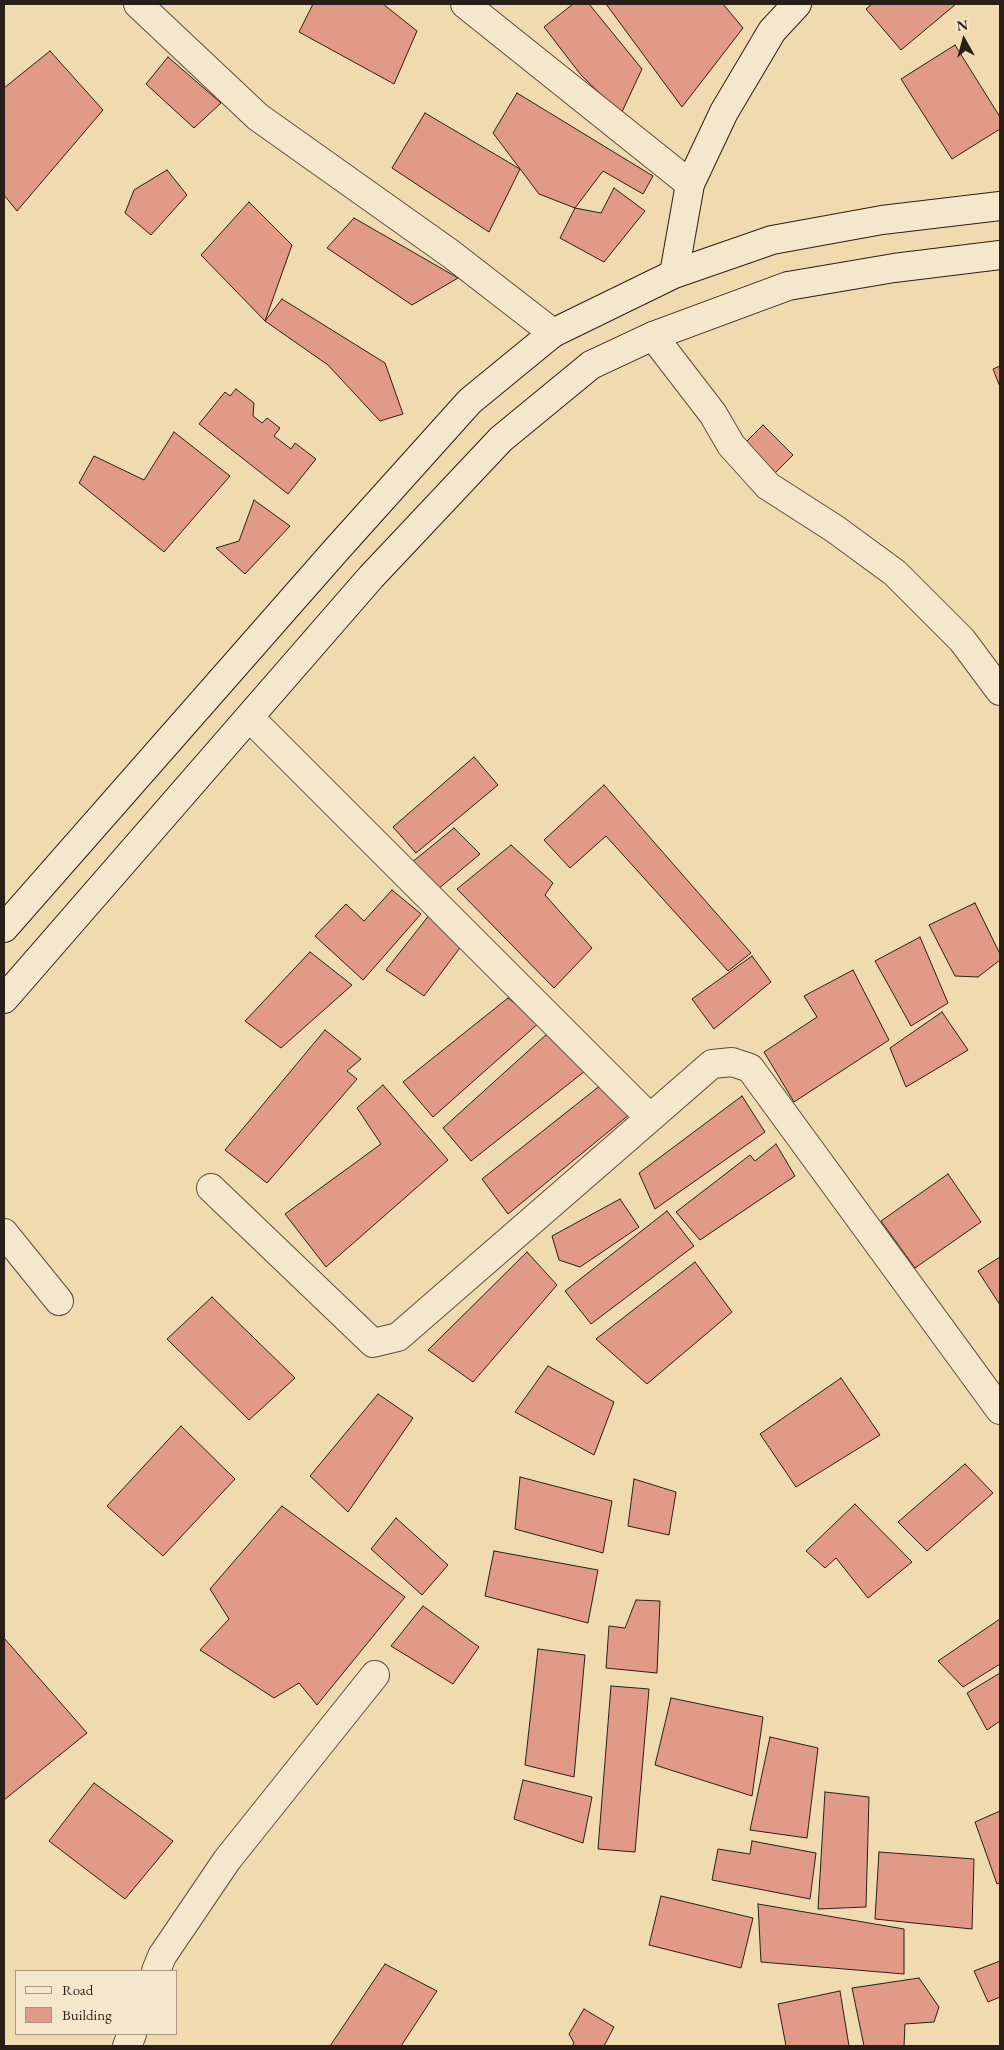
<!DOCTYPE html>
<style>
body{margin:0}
#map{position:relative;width:1004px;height:2050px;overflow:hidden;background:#f0daaf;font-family:"EB Garamond",serif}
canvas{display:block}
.frame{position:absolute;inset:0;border:5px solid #2a1f18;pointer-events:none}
.legend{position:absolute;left:15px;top:1970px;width:162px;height:65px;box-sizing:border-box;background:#f5e7cb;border:1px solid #a49783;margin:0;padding:6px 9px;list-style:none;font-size:15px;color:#2a1f18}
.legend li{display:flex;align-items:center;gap:10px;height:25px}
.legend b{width:25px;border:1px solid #a49783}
.north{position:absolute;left:939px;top:15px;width:50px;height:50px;-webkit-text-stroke:4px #f5e7cb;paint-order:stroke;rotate:353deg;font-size:14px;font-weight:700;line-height:20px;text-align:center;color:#2a1f18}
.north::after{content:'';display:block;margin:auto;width:18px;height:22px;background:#2a1f18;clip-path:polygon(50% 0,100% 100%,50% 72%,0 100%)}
</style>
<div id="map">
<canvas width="1004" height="2050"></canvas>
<div class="frame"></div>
<ul class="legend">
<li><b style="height:6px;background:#f5e7cb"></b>Road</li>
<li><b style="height:14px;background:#e19a86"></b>Building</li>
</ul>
<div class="north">N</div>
</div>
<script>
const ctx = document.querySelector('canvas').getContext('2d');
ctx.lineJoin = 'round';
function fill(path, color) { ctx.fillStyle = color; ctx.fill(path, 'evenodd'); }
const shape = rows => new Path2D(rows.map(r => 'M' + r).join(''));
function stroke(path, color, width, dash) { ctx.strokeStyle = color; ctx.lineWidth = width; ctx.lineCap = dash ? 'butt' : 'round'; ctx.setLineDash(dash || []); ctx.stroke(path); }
const building = shape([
 [313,4,383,4,417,31,394,84,299,32,313,4],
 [573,4,589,4,642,69,621,114,581,75,544,27,573,4],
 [606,4,723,4,743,28,682,107,606,4],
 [872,4,956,4,901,50,866,9,872,4],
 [955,45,1000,117,1000,129,952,159,901,79,955,45],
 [50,51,103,110,17,211,4,195,4,88,50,51],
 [168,57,221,103,194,128,146,84,168,57],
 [517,93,653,176,643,194,603,171,575,208,539,194,493,133,517,93],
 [425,113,520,169,489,232,392,168,425,113],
 [167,170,187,195,151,235,125,213,134,190,167,170],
 [614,188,645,211,604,262,560,238,575,208,601,213,614,188],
 [249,202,292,245,265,321,201,255,249,202],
 [354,218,458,278,412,305,327,248,354,218],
 [282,299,385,363,403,414,380,421,328,365,265,321,282,299],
 [1000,366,1000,387,993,369,1000,366],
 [236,389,254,403,253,416,262,423,267,418,280,428,274,436,291,449,295,443,316,459,288,494,199,424,225,392,230,396,236,389],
 [763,425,793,455,772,476,742,446,763,425],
 [174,432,230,476,164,552,79,483,94,456,144,480,174,432],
 [254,500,290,526,245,574,216,548,239,541,254,500],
 [474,757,498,785,416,853,393,827,474,757],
 [604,785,751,953,728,971,606,836,570,868,544,840,604,785],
 [454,828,480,854,437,890,411,863,454,828],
 [511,845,553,883,545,895,592,948,554,988,457,889,511,845],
 [392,890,421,914,363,980,315,936,346,904,364,921,392,890],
 [975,903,1000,954,1000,960,978,977,955,976,929,925,975,903],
 [430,914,462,945,424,996,386,970,430,914],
 [920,937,948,1003,911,1026,875,961,920,937],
 [310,952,352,985,281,1048,245,1021,310,952],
 [752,956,771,982,714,1029,692,999,752,956],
 [853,970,889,1040,794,1102,764,1052,817,1017,804,996,853,970],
 [508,998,540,1022,433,1117,403,1082,508,998],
 [942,1012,968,1050,906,1087,890,1048,942,1012],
 [325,1030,361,1059,347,1071,357,1079,267,1183,225,1150,325,1030],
 [547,1034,585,1071,471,1161,443,1128,547,1034],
 [383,1085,448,1160,326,1267,285,1214,381,1144,357,1108,383,1085],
 [601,1085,630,1114,508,1214,482,1179,601,1085],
 [742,1096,765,1132,655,1209,639,1173,742,1096],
 [776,1144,795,1176,700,1240,676,1212,750,1155,755,1161,776,1144],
 [948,1174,981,1222,915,1268,881,1221,948,1174],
 [620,1199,639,1227,580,1267,559,1260,552,1236,620,1199],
 [667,1211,694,1246,591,1324,565,1291,667,1211],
 [527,1252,557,1285,473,1382,428,1350,527,1252],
 [1000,1257,1000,1305,978,1271,1000,1257],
 [695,1262,732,1312,647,1384,596,1339,695,1262],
 [212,1297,295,1378,249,1420,167,1339,212,1297],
 [548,1366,614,1402,594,1455,515,1412,548,1366],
 [841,1378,880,1435,796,1487,760,1434,841,1378],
 [378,1394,413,1418,348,1512,310,1476,378,1394],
 [181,1426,235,1479,163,1556,107,1506,181,1426],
 [965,1464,993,1493,927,1551,898,1522,965,1464],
 [520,1477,612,1501,603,1553,515,1529,520,1477],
 [634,1479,676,1492,669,1535,628,1526,634,1479],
 [855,1504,912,1562,868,1598,836,1558,825,1568,806,1551,855,1504],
 [282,1506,405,1597,317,1705,299,1683,274,1698,200,1650,229,1619,210,1589,282,1506],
 [396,1518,448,1565,422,1595,371,1549,396,1518],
 [494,1551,598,1570,588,1623,485,1596,494,1551],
 [636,1600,660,1601,657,1673,606,1668,609,1626,625,1628,636,1600],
 [423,1606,479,1647,453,1684,391,1646,423,1606],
 [1000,1619,1000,1664,963,1687,938,1661,1000,1619],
 [4,1638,87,1733,4,1800,4,1638],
 [538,1649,585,1655,574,1777,525,1765,538,1649],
 [1000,1673,1000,1721,987,1730,967,1693,1000,1673],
 [611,1686,649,1689,635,1852,598,1849,611,1686],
 [671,1698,763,1717,752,1796,655,1765,671,1698],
 [770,1737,818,1748,807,1838,750,1830,770,1737],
 [523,1780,592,1797,583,1843,514,1819,523,1780],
 [94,1783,173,1841,125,1899,49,1841,94,1783],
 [825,1792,869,1797,866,1907,818,1909,825,1792],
 [1000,1811,1000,1883,997,1884,975,1822,1000,1811],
 [752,1841,816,1853,810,1899,712,1880,718,1849,750,1854,752,1841],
 [879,1852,974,1859,972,1929,875,1919,879,1852],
 [661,1896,753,1918,741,1968,649,1945,661,1896],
 [758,1904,904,1929,904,1974,761,1962,758,1904],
 [1000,1961,1000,1997,988,2002,974,1971,1000,1961],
 [385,1964,437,1991,401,2046,330,2046,385,1964],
 [919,1978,939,2007,934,2022,905,2024,904,2046,864,2046,852,1988,919,1978],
 [840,1991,849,2046,786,2046,778,2004,840,1991],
 [584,2009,614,2027,604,2046,572,2046,574,2043,569,2034,584,2009]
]);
const street = shape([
 [138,4,258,117,451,254,553,333],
 [465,4,690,184],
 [653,336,713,414,731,445,768,486,835,529,895,573,962,640,1000,691],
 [250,718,650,1118,712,1064,732,1062,750,1068,1000,1410],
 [211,1188,373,1343,398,1337,650,1118],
 [4,1233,59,1301],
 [156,1971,162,1956,227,1860,375,1675],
 [127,2046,132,2034]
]);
const secondary = shape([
 [674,274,690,184,724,112,772,31,797,4],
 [4,928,337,549,470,401,553,333,674,274,772,240,882,220,1000,206],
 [4,999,371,577,501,439,591,365,653,336,788,286,894,268,1000,255]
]);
fill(building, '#e19a86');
stroke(building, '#2a1f18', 1);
stroke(street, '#5c4e3e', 30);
stroke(secondary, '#2a1f18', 30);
stroke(street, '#f5e7cb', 28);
stroke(secondary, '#f5e7cb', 28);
</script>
